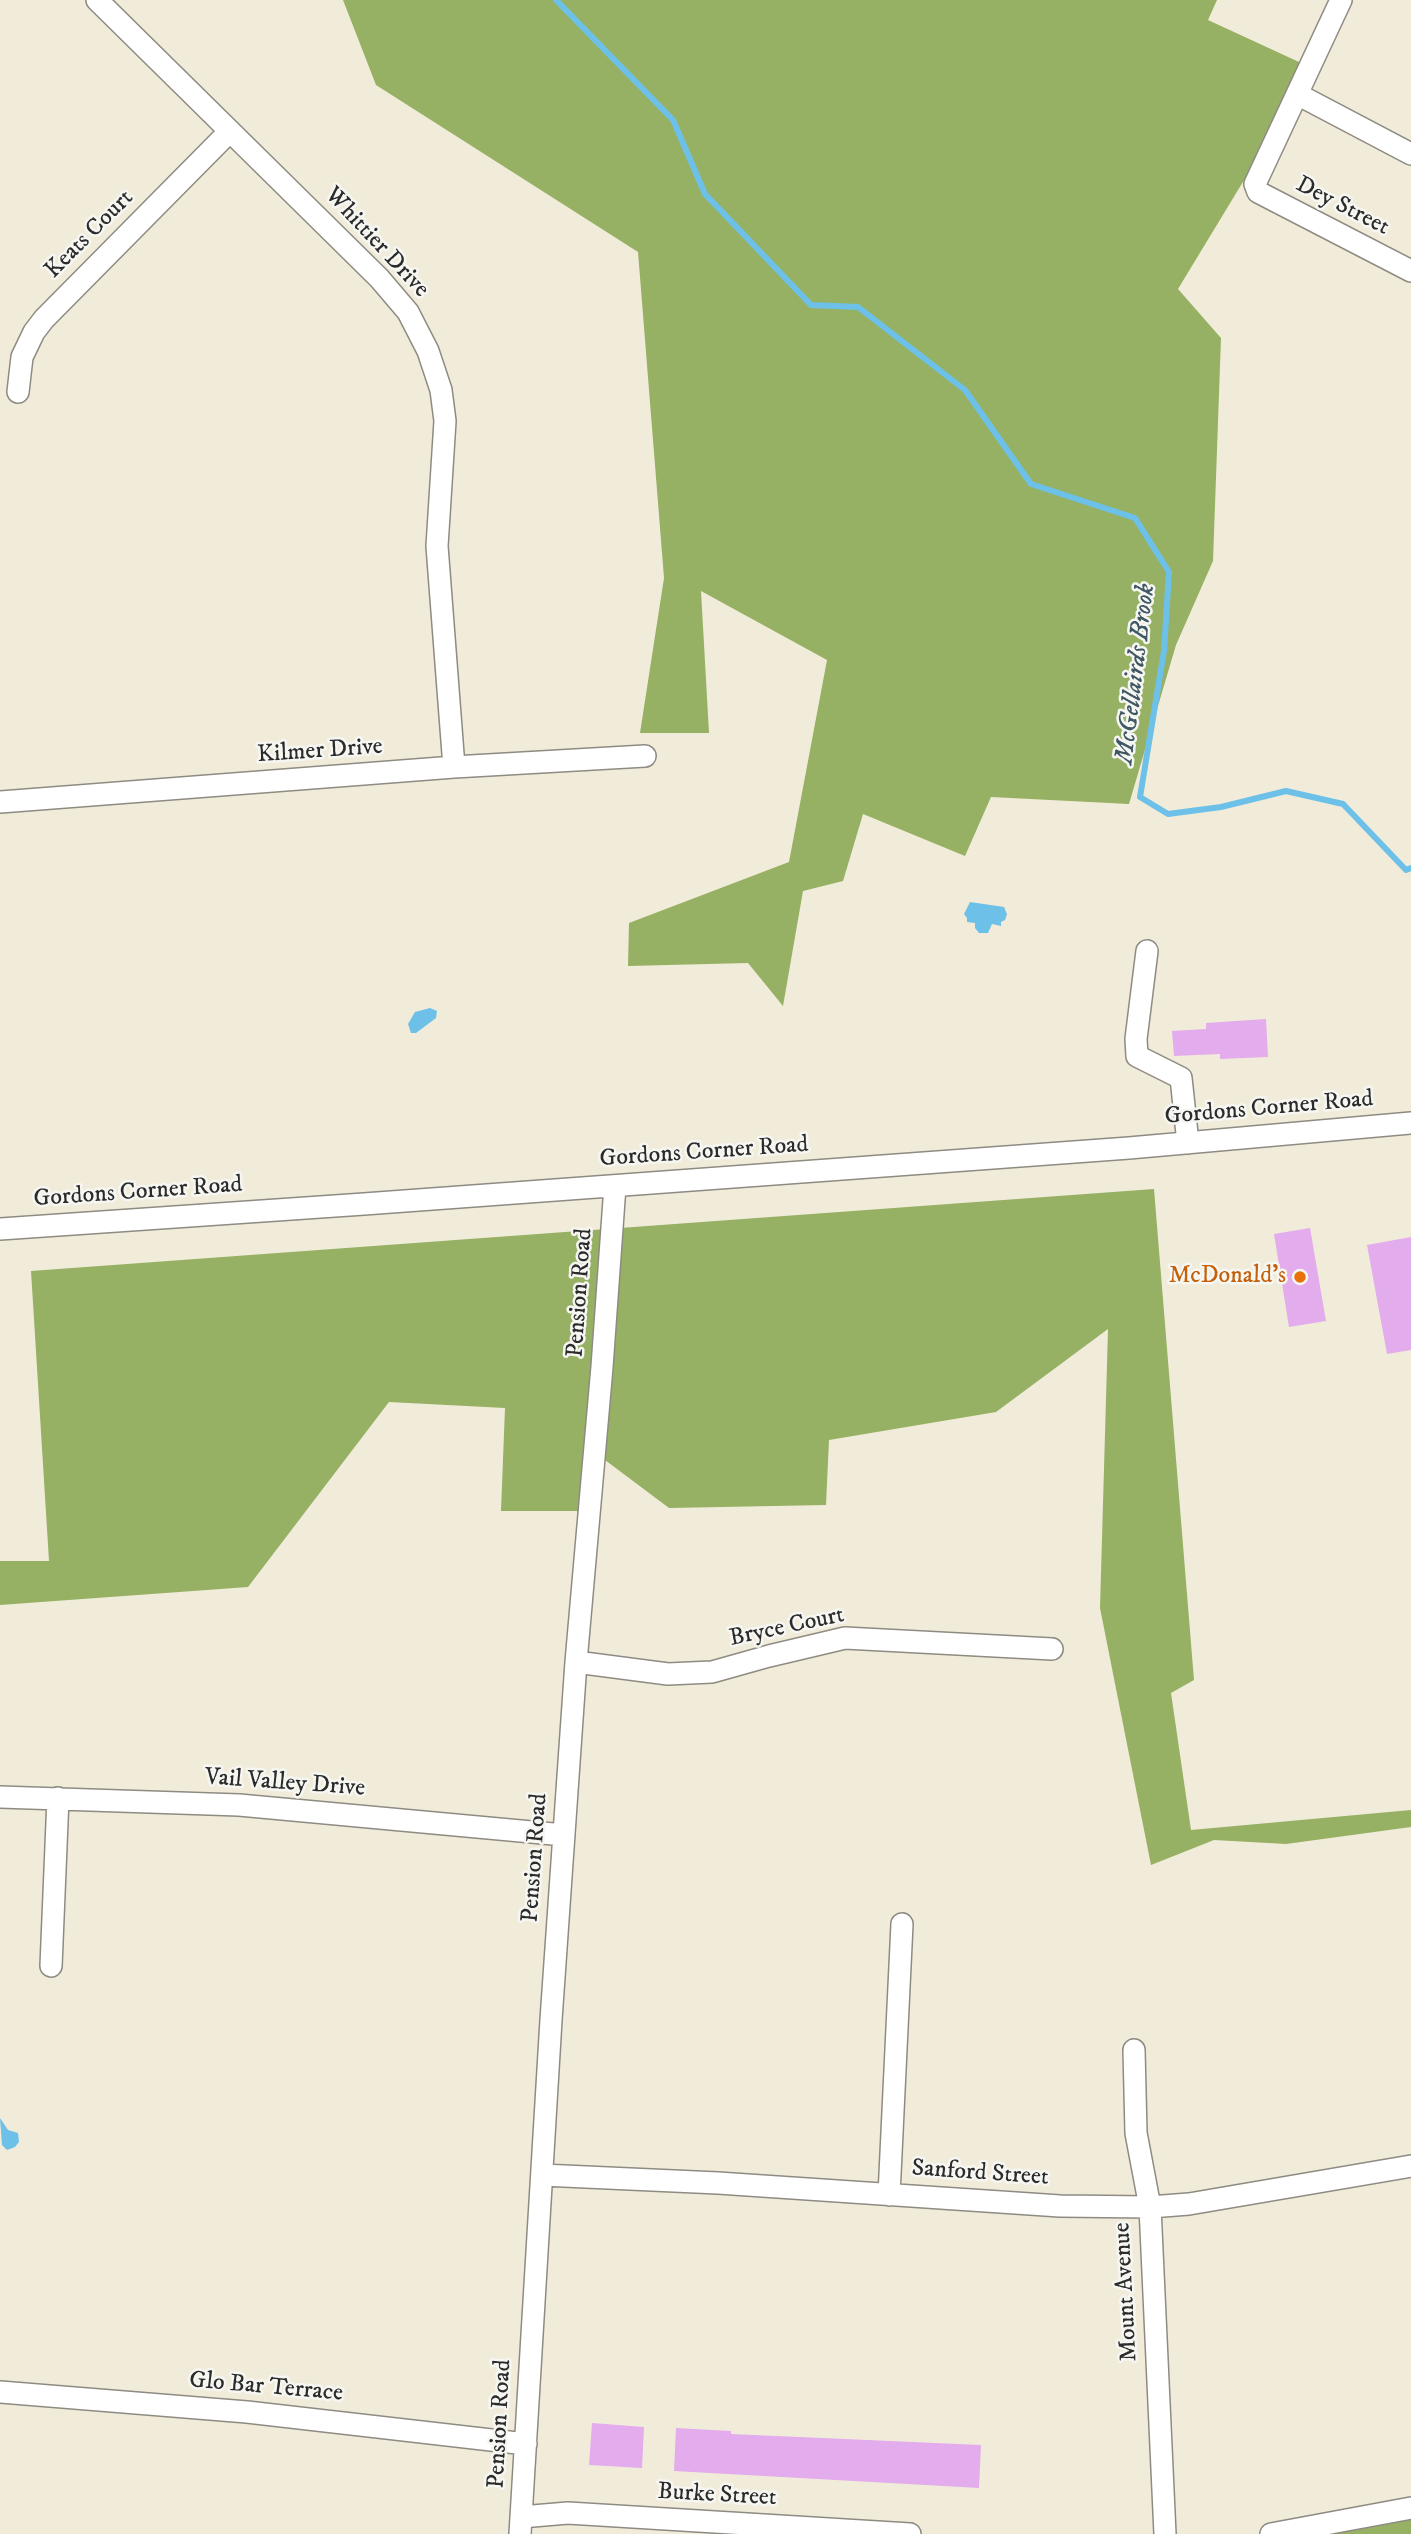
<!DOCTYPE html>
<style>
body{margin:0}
canvas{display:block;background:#f1ebda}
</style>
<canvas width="1411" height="2534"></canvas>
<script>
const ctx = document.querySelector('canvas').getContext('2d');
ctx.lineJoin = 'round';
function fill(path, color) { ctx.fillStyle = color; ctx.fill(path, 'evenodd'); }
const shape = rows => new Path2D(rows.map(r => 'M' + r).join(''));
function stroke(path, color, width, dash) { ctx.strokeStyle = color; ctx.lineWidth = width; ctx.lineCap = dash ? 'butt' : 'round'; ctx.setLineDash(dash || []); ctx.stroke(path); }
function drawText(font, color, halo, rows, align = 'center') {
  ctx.font = font + ' "IM FELL DW Pica",serif'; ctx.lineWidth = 5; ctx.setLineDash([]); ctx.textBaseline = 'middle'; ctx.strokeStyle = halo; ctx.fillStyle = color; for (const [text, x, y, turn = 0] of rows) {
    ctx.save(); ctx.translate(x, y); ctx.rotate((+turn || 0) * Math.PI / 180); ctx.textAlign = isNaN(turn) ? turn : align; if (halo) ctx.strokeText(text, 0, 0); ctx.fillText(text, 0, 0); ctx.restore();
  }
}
const forest = shape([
 [343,0,1217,0,1208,20,1312,68,1178,289,1221,338,1213,561,1176,645,1129,804,991,797,965,856,863,814,843,881,803,891,783,1006,748,963,628,966,629,923,789,862,827,660,701,591,709,733,640,733,664,578,638,252,376,85],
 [1154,1189,1194,1680,1171,1693,1191,1830,1411,1810,1411,1827,1286,1844,1214,1840,1151,1865,1100,1608,1108,1329,996,1412,829,1440,826,1505,669,1508,593,1451,580,1544,577,1511,501,1511,505,1408,389,1402,248,1587,0,1605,0,1561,49,1561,31,1271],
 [1411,2511,1411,2534,1268,2534]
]);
const water = shape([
 [970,902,1004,907,1007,914,1005,920,1001,922,1001,926,992,924,988,933,979,933,975,928,975,923,967,922,967,918,964,914],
 [430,1008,437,1011,436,1018,416,1033,411,1033,408,1024,415,1012],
 [0,2118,8,2130,18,2133,19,2142,15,2147,7,2150,2,2145]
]);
const stream = shape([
 [556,0,673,120,705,194,811,305,858,307,965,390,1031,484,1135,518,1169,572,1164,651,1140,797,1168,814,1221,807,1286,791,1343,804,1406,870,1411,868]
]);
const building = shape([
 [1266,1019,1268,1057,1220,1059,1220,1054,1174,1056,1172,1031,1206,1029,1206,1023],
 [1310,1228,1326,1321,1289,1327,1274,1234],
 [1411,1237,1411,1350,1387,1354,1367,1245],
 [592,2423,644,2427,642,2468,589,2465],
 [676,2428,731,2431,731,2434,981,2445,979,2488,674,2471]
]);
const minor = shape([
 [97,0,379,278,408,312,428,351,441,390,445,421,437,546,454,767],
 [1341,0,1255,184,1258,192,1411,271],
 [1297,94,1411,154],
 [18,392,22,357,34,332,44,319,230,131],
 [0,802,454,767,645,756],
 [1147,951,1136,1039,1137,1056,1181,1078,1188,1143],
 [0,1229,364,1204,1129,1148,1411,1123],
 [576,1662,668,1674,712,1672,769,1656,845,1638,1052,1649],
 [0,1797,239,1805,564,1835],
 [51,1966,58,1798],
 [1134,2050,1136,2133,1150,2207,1165,2534],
 [542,2175,718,2183,1060,2206,1150,2207,1189,2204,1411,2166],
 [889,2195,902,1924],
 [0,2392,247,2412,526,2444],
 [521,2517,568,2513,910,2534],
 [520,2534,551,2020,576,1662,602,1367,615,1186],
 [1271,2534,1411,2508]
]);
const markers = [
 [1300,1277,7,"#e8710a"]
];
const streetNames = [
 ["Dey Street",1342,207,27],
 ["Keats Court",90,235,-45],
 ["Whittier Drive",376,243,47],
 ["Kilmer Drive",320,752,-4],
 ["Gordons Corner Road",1269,1109,-5],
 ["Gordons Corner Road",704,1153,-4],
 ["Gordons Corner Road",138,1193,-4],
 ["Pension Road",581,1293,-86],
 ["Bryce Court",787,1628,-12],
 ["Vail Valley Drive",285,1784,4],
 ["Pension Road",536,1858,-86],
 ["Sanford Street",980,2174,4],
 ["Mount Avenue",1127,2292,-93],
 ["Glo Bar Terrace",266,2388,5],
 ["Pension Road",501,2424,-87],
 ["Burke Street",717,2496,3]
];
const foodNames = [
 ["McDonald's",1286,1277]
];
const waterNames = [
 ["McGellairds Brook",1137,674,-83]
];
fill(forest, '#96b163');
fill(water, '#6dc1e9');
stroke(stream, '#6dc1e9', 6);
fill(building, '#e3aced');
stroke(minor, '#8e8b82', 24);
stroke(minor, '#fff', 21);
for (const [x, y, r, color] of markers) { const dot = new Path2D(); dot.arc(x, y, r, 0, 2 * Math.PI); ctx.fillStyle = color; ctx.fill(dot); stroke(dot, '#f6f6f2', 2.5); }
drawText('24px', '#2b2b2b', '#f6f6f2', streetNames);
drawText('24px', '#c56008', '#f6f6f2', foodNames, 'right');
drawText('italic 26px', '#3f5864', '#f6f6f2', waterNames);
</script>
